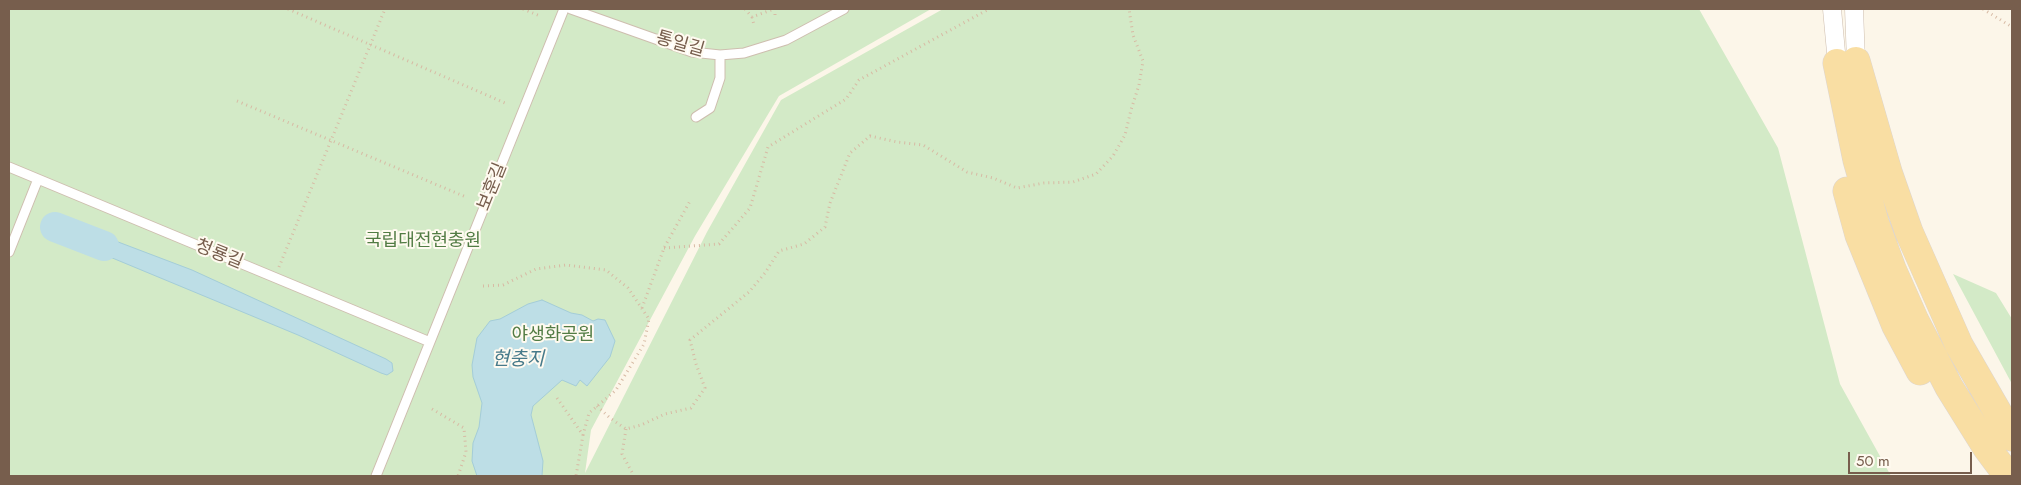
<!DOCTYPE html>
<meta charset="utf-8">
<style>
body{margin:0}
#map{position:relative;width:2021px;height:485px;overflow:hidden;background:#fcf6e9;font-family:Jost,sans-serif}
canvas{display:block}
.frame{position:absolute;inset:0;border:10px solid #775e4d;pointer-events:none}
.scale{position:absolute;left:1848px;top:452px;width:124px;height:22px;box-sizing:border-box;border:2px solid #775e4d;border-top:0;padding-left:6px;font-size:15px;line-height:18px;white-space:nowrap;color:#775e4d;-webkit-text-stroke:4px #fffaf0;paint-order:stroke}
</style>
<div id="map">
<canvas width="2021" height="485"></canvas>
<div class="frame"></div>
<div class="scale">50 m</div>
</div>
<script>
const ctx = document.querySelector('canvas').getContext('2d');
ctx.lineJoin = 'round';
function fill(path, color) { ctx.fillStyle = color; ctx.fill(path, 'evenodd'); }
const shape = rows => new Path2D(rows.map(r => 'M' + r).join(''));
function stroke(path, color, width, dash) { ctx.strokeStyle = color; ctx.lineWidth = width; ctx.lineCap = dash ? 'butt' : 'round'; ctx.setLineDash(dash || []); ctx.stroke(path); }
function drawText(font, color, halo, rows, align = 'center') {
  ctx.font = font + ' Jost,"Noto Sans KR",sans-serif'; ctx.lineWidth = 4; ctx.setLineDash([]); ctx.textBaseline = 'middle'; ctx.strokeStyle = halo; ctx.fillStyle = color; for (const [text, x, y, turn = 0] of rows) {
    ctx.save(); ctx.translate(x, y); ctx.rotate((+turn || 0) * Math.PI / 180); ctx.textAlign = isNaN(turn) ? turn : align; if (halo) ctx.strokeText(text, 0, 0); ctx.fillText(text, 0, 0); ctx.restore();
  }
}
const green = shape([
 [9,9,931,9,779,96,695,236,591,430,585,473,707,232,781,100,943,9,1699,9,1778,148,1840,384,1891,476,9,476],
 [1953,274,1996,293,2012,319,2012,384]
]);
const water = shape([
 [76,226,192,270,386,359,392,363,393,371,387,375,381,373,298,335,69,240,65,231,76,226],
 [542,300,571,313,582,315,593,321,598,319,605,320,615,341,610,357,587,386,580,380,576,386,562,380,533,406,531,415,543,461,542,476,477,476,472,461,473,443,479,427,482,403,473,377,472,365,477,338,490,321,500,319,528,304,542,300]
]);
const river = shape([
 [55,227,104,246]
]);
const path = shape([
 [288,9,505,103],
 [523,9,540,16],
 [745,9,752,17,774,9],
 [775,9,775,17],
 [1983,9,2012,27],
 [752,17,754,25],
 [237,101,466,197],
 [664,248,719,244,750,208,768,147,846,99,859,80,989,9],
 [279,267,385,9],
 [483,286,503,285,536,269,566,265,606,270,628,288,649,319,644,344,616,390,589,413,583,435],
 [642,308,664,248,690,201],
 [557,398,583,435,576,476],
 [597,406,610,418,626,429,641,425,665,414,691,408,705,388,696,364,690,340,749,292,765,273,779,251,804,244,825,227,830,203,850,153,870,136,897,142,923,145,967,172,993,178,1017,188,1044,183,1073,182,1096,174,1113,156,1125,135,1131,110,1139,85,1143,61,1133,35,1129,9],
 [432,409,464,428,466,452,458,476],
 [626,429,622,454,634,476]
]);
const lane = shape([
 [571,9,692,52,720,55,744,53,786,40,844,9],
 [696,117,710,108,720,78,720,55],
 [9,167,430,342],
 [9,252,38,179],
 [376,476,564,9]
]);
const street = shape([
 [1832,9,1837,63],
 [1854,9,1856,61]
]);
const primary = shape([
 [1856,61,1888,172,1909,232,1959,345,2012,437],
 [1837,63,1857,160,1875,223,1892,269,1915,321,1949,387,1987,448,2008,476],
 [1847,191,1859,235,1896,326,1920,371]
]);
const streetNames = [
 ["통일길",680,45,16],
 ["보훈길",493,187,-68],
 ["청룡길",219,255,22]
];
const parkNames = [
 ["국립대전현충원",423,242],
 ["야생화공원",553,336]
];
const waterNames = [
 ["현충지",518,360]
];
fill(green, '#d3eac7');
fill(water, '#bddee6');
stroke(water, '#a4cdd8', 1);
stroke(river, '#bddee6', 30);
stroke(lane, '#cebeaf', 11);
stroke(street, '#cebeaf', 19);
stroke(primary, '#dcd5d1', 29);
stroke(path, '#d7baa4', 3, [1, 4]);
stroke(lane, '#fff', 9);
stroke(street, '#fff', 18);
stroke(primary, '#f9dea3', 28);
drawText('18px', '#775e4d', '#fffaf0', streetNames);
drawText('18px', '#527c44', '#fffaf0', parkNames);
drawText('italic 19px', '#477a8a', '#fffaf0', waterNames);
</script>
